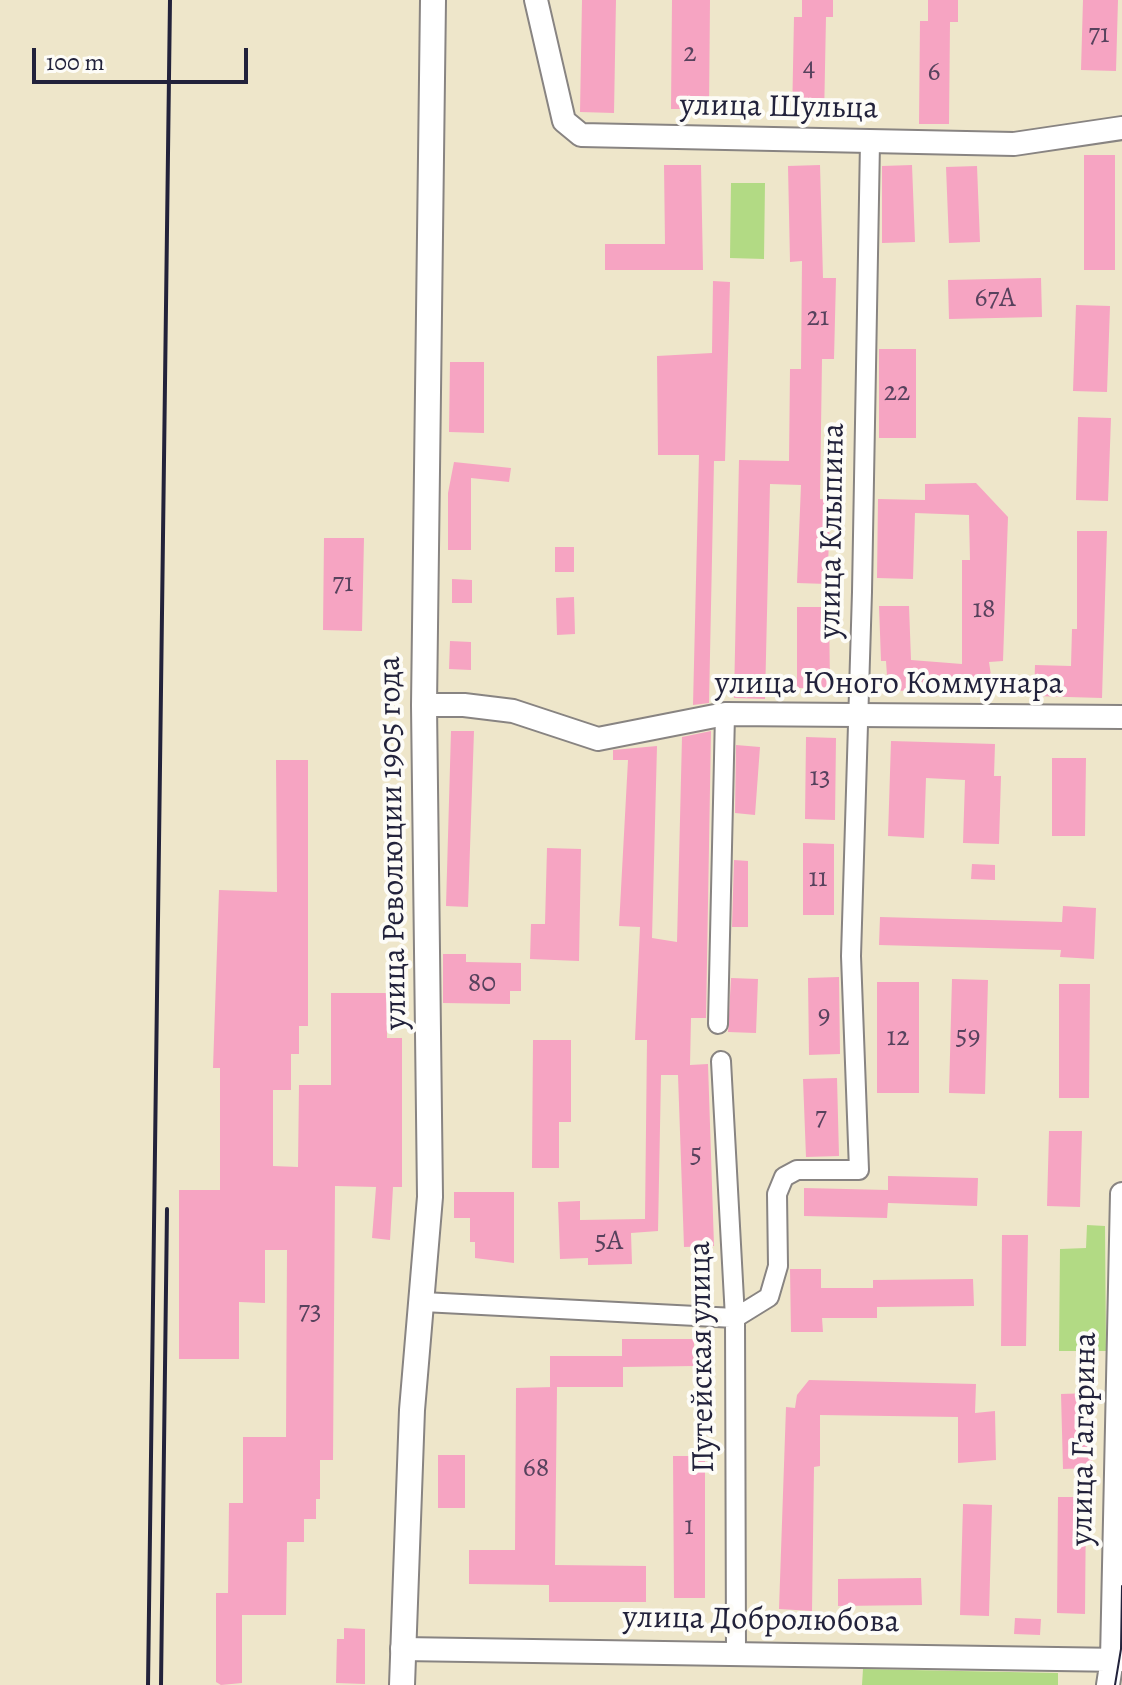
<!DOCTYPE html>
<meta charset="utf-8">
<style>
body{margin:0}
#map{position:relative;width:1122px;height:1685px;overflow:hidden;background:#eee6ca;font-family:Alegreya,serif}
canvas{display:block}
.scale{position:absolute;left:32px;top:48px;width:216px;height:36px;box-sizing:border-box;border:4px solid #22223b;border-top:0;padding-left:10px;font-size:24px;line-height:28px;white-space:nowrap;color:#22223b;-webkit-text-stroke:6px #fdfcf7;paint-order:stroke}
</style>
<div id="map">
<canvas width="1122" height="1685"></canvas>
<div class="scale">100 m</div>
</div>
<script>
const ctx = document.querySelector('canvas').getContext('2d');
ctx.lineJoin = 'round';
function fill(path, color) { ctx.fillStyle = color; ctx.fill(path, 'evenodd'); }
const shape = rows => new Path2D(rows.map(r => 'M' + r).join(''));
function stroke(path, color, width, dash) { ctx.strokeStyle = color; ctx.lineWidth = width; ctx.lineCap = dash ? 'butt' : 'round'; ctx.setLineDash(dash || []); ctx.stroke(path); }
function drawText(font, color, halo, rows, align = 'center') {
  ctx.font = font + ' Alegreya,serif'; ctx.lineWidth = 8; ctx.setLineDash([]); ctx.textBaseline = 'middle'; ctx.strokeStyle = halo; ctx.fillStyle = color; for (const [text, x, y, turn = 0] of rows) {
    ctx.save(); ctx.translate(x, y); ctx.rotate((+turn || 0) * Math.PI / 180); ctx.textAlign = isNaN(turn) ? turn : align; if (halo) ctx.strokeText(text, 0, 0); ctx.fillText(text, 0, 0); ctx.restore();
  }
}
const green = shape([
 [731,183,765,183,764,259,730,258],
 [1087,1225,1105,1226,1106,1351,1059,1351,1060,1249,1086,1248],
 [863,1669,1058,1673,1058,1685,862,1685]
]);
const building = shape([
 [582,0,616,0,614,113,580,112],
 [672,0,710,0,709,109,671,109],
 [802,0,833,0,833,17,826,17,824,119,792,118,794,17,802,17],
 [928,0,958,0,958,22,950,22,949,124,919,124,920,21,928,21],
 [1083,0,1118,0,1116,71,1081,70],
 [1084,155,1115,155,1115,270,1084,270],
 [664,165,701,165,703,270,605,270,605,244,665,244],
 [820,165,823,278,836,278,834,359,822,359,820,499,831,500,827,584,797,583,801,485,770,484,765,699,734,698,739,460,789,461,790,369,801,369,802,261,790,262,788,166],
 [912,165,915,242,882,243,882,166],
 [977,166,980,242,949,243,946,167],
 [1041,278,1042,317,949,319,948,280],
 [713,281,730,282,725,461,714,461,709,703,693,705,699,455,658,455,657,356,712,353],
 [1076,305,1110,306,1107,392,1073,391],
 [879,349,916,349,916,438,879,438],
 [450,362,484,362,484,433,449,432],
 [1078,417,1111,418,1108,501,1076,500],
 [454,462,511,468,509,482,471,478,471,550,448,550,448,493],
 [976,483,1008,517,1003,661,989,662,993,689,888,691,886,661,881,661,879,606,909,606,911,660,962,664,962,560,970,560,969,515,915,513,913,579,877,578,878,499,925,500,925,484],
 [1077,531,1107,531,1102,698,1034,696,1035,665,1071,666,1072,629,1077,629],
 [324,538,364,538,362,631,323,630],
 [555,547,574,547,574,572,555,572],
 [452,579,472,580,472,603,452,603],
 [574,597,575,634,557,635,556,598],
 [797,607,829,607,830,688,797,688],
 [450,641,471,642,471,670,449,669],
 [451,731,474,731,468,907,446,906],
 [711,731,706,1018,691,1018,690,1065,708,1064,714,1246,684,1247,678,1075,661,1075,658,1231,631,1233,632,1264,588,1265,588,1258,560,1259,558,1202,580,1201,580,1220,645,1219,647,1040,635,1040,640,927,619,926,628,760,613,760,613,750,657,746,652,938,677,942,682,737],
 [806,737,836,738,835,820,805,819],
 [891,741,995,744,994,776,1001,776,999,844,963,843,965,780,926,778,924,838,888,836],
 [736,745,760,747,755,815,735,813],
 [1052,758,1086,758,1085,836,1052,836],
 [276,760,308,760,308,1026,299,1026,299,1054,291,1054,291,1090,273,1090,273,1166,298,1167,299,1085,331,1085,331,993,387,993,387,1038,402,1038,402,1187,393,1187,390,1240,372,1238,376,1187,335,1186,333,1460,320,1460,320,1499,316,1499,316,1519,304,1519,304,1542,287,1542,286,1615,242,1615,242,1683,221,1685,216,1682,216,1593,228,1593,229,1503,243,1503,243,1437,286,1437,287,1250,265,1250,265,1303,239,1302,239,1359,179,1359,179,1190,220,1190,220,1068,213,1068,219,890,277,892],
 [803,843,834,844,834,915,803,915],
 [547,848,581,849,579,961,530,959,531,924,545,924],
 [734,860,748,861,748,927,732,927],
 [972,864,995,865,995,880,971,879],
 [1063,906,1096,908,1094,959,1060,957,1061,950,879,945,880,917,1062,922],
 [443,954,466,954,466,962,521,963,521,991,510,991,510,1004,443,1003],
 [839,977,840,1054,809,1055,808,978],
 [731,978,758,979,756,1033,728,1032],
 [952,979,988,980,985,1094,949,1093],
 [877,982,919,982,919,1093,877,1093],
 [1059,984,1090,984,1089,1098,1059,1098],
 [533,1040,571,1040,571,1122,559,1122,559,1168,532,1168],
 [837,1078,839,1156,806,1157,803,1079],
 [1049,1131,1082,1131,1080,1207,1047,1206],
 [888,1176,978,1178,977,1206,888,1203,887,1218,804,1216,804,1188,888,1190],
 [454,1192,514,1192,514,1263,475,1258,475,1242,470,1242,470,1218,454,1218],
 [1002,1235,1028,1235,1026,1346,1001,1346],
 [790,1269,821,1269,821,1288,873,1288,873,1280,973,1279,974,1306,877,1307,877,1318,822,1318,823,1332,791,1332],
 [622,1339,694,1339,694,1366,623,1367,623,1387,557,1387,555,1565,646,1566,646,1602,549,1602,549,1585,469,1584,469,1550,515,1550,516,1388,553,1387,550,1387,550,1356,622,1356],
 [809,1380,976,1384,975,1413,995,1411,996,1460,958,1463,958,1417,820,1415,820,1466,814,1467,812,1611,779,1609,786,1407,795,1408,797,1395],
 [1091,1393,1092,1468,1063,1469,1061,1394],
 [438,1455,465,1455,465,1508,438,1508],
 [673,1456,705,1456,705,1598,674,1598],
 [1058,1497,1086,1497,1085,1614,1057,1613],
 [963,1504,992,1505,989,1616,960,1615],
 [921,1578,922,1605,838,1606,838,1579],
 [1015,1618,1041,1619,1040,1635,1014,1634],
 [344,1628,365,1629,365,1684,336,1683,337,1639,344,1639]
]);
const minor = shape([
 [718,1024,725,714],
 [721,1061,735,1318,736,1652],
 [423,1302,735,1318,769,1297,778,1266,777,1194,784,1177,797,1170,859,1170,851,956,862,592,870,142]
]);
const tertiary = shape([
 [536,0,564,121,581,135,1014,144,1122,128],
 [424,705,464,705,513,711,598,739,725,714,1122,717],
 [402,1649,1122,1660],
 [1108,1685,1112,1659,1122,1194]
]);
const secondary = shape([
 [402,1685,412,1410,430,1197,424,705,433,0]
]);
const tram = shape([
 [1115,1685,1121,1649,1122,1586]
]);
const rail = shape([
 [148,1685,170,0],
 [161,1685,167,1209]
]);
const numberNames = [
 ["71",1099,35],
 ["2",690,54],
 ["4",809,68],
 ["6",934,73],
 ["67А",995,299],
 ["21",818,318],
 ["22",897,393],
 ["71",343,584],
 ["18",984,610],
 ["13",820,778],
 ["11",818,879],
 ["80",482,984],
 ["9",824,1016],
 ["59",968,1037],
 ["12",898,1038],
 ["7",821,1118],
 ["5",696,1155],
 ["5А",609,1242],
 ["73",310,1312],
 ["68",536,1469],
 ["1",689,1527]
];
const streetNames = [
 ["улица Шульца",779,108,1],
 ["улица Клыпина",833,531,-89],
 ["улица Юного Коммунара",889,685],
 ["улица Революции 1905 года",394,843,-91],
 ["Путейская улица",703,1357,-91],
 ["улица Гагарина",1085,1439,-89],
 ["улица Добролюбова",761,1621,1]
];
fill(green, '#b2da84');
fill(building, '#f6a4c2');
stroke(minor, '#888482', 22);
stroke(tertiary, '#888482', 26);
stroke(secondary, '#888482', 28);
stroke(minor, '#fff', 18);
stroke(tertiary, '#fff', 22);
stroke(secondary, '#fff', 24);
stroke(tram, '#22223b', 2);
stroke(rail, '#22223b', 4);
drawText('28px', '#57425d', null, numberNames);
drawText('32px', '#22223b', '#fdfcf7', streetNames);
</script>
